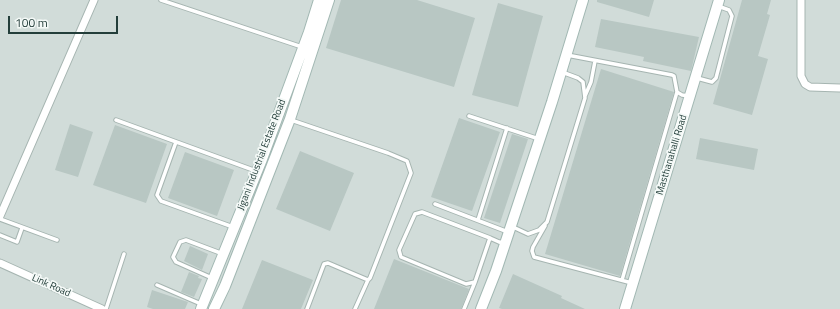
<!DOCTYPE html>
<style>
body{margin:0}
#map{position:relative;width:840px;height:309px;overflow:hidden;background:#e3ede9;font-family:"Titillium Web",sans-serif}
canvas{display:block}
.scale{position:absolute;left:8px;top:16px;width:110px;height:18px;box-sizing:border-box;border:2px solid #233e3a;border-top:0;padding-left:5px;font-size:12px;line-height:14px;white-space:nowrap;color:#233e3a;-webkit-text-stroke:3px #f4f9f7;paint-order:stroke}
</style>
<div id="map">
<canvas width="840" height="309"></canvas>
<div class="scale">100 m</div>
</div>
<script>
const ctx = document.querySelector('canvas').getContext('2d');
ctx.lineJoin = 'round';
function fill(path, color) { ctx.fillStyle = color; ctx.fill(path, 'evenodd'); }
const shape = rows => new Path2D(rows.map(r => 'M' + r).join(''));
function stroke(path, color, width, dash) { ctx.strokeStyle = color; ctx.lineWidth = width; ctx.lineCap = dash ? 'butt' : 'round'; ctx.setLineDash(dash || []); ctx.stroke(path); }
function drawText(font, color, halo, rows, align = 'center') {
  ctx.font = font + ' "Titillium Web",sans-serif'; ctx.lineWidth = 3.5; ctx.setLineDash([]); ctx.textBaseline = 'middle'; ctx.strokeStyle = halo; ctx.fillStyle = color; for (const [text, x, y, turn = 0] of rows) {
    ctx.save(); ctx.translate(x, y); ctx.rotate((+turn || 0) * Math.PI / 180); ctx.textAlign = isNaN(turn) ? turn : align; if (halo) ctx.strokeText(text, 0, 0); ctx.fillText(text, 0, 0); ctx.restore();
  }
}
const built = shape([
 [0,0,840,0,840,309,0,309]
]);
const building = shape([
 [341,0,417,0,475,18,454,87,326,48],
 [597,0,654,0,649,17,597,2],
 [742,0,771,0,767,14,770,15,758,56,768,59,752,115,713,104],
 [498,3,543,16,518,107,472,95],
 [601,19,699,37,691,71,643,61,644,57,595,47],
 [601,69,674,92,620,276,545,254],
 [459,118,500,132,472,211,431,197],
 [70,124,93,132,78,177,55,170],
 [115,125,167,144,146,203,93,185],
 [512,134,528,139,500,223,484,218],
 [700,138,758,149,754,170,696,159],
 [300,151,354,173,330,231,276,209],
 [185,152,234,170,217,216,168,198],
 [190,246,208,254,202,270,184,261],
 [394,259,469,289,461,309,374,309],
 [262,260,313,280,301,309,242,309],
 [189,272,199,276,198,278,202,279,194,297,181,292],
 [513,274,562,296,561,298,585,309,502,309,499,308],
 [152,290,188,302,185,309,153,309,147,307]
]);
const lane = shape([
 [161,0,302,47],
 [567,55,672,75,674,76,677,92,682,95,689,96],
 [697,78,712,82,716,78,732,16,729,10,718,6],
 [585,96,591,82,595,61],
 [469,116,539,139],
 [116,120,256,171],
 [291,120,388,153,407,161,411,173,370,278,368,280,328,263,324,264,307,309],
 [176,142,157,195,161,201,233,227],
 [435,204,508,232],
 [0,219,57,240],
 [478,220,507,128],
 [545,226,533,247,532,251,534,257,632,283],
 [513,227,528,234,539,230,547,222,585,98,583,82,578,78,562,72],
 [0,235,17,242,22,228],
 [490,238,475,282,466,284,401,257,399,250,415,214,422,212,490,238,499,242,504,243],
 [212,278,176,262,173,257,180,242,186,240,223,254],
 [622,280,677,92],
 [157,285,201,304],
 [106,309,124,254],
 [355,309,368,280],
 [464,309,475,282]
]);
const street = shape([
 [801,0,801,76,805,84,810,87,840,88],
 [0,216,94,0],
 [0,263,102,309]
]);
const secondary = shape([
 [201,309,262,159,309,32,319,0],
 [214,309,225,286,290,119,329,0],
 [481,309,496,271,552,102,583,0],
 [625,309,719,0]
]);
const streetNames = [
 ["Jigani Industrial Estate Road",262,155,-69],
 ["Masthanahalli Road",672,155,-73],
 ["Link Road",51,286,24]
];
fill(built, '#d1dcd9');
fill(building, '#b8c7c3');
stroke(lane, '#a6b5b1', 5.5);
stroke(street, '#a6b5b1', 9);
stroke(secondary, '#a2b8b3', 12);
stroke(lane, '#fff', 3.5);
stroke(street, '#fff', 7);
stroke(secondary, '#fff', 10);
drawText('10px', '#233e3a', '#f4f9f7', streetNames);
</script>
